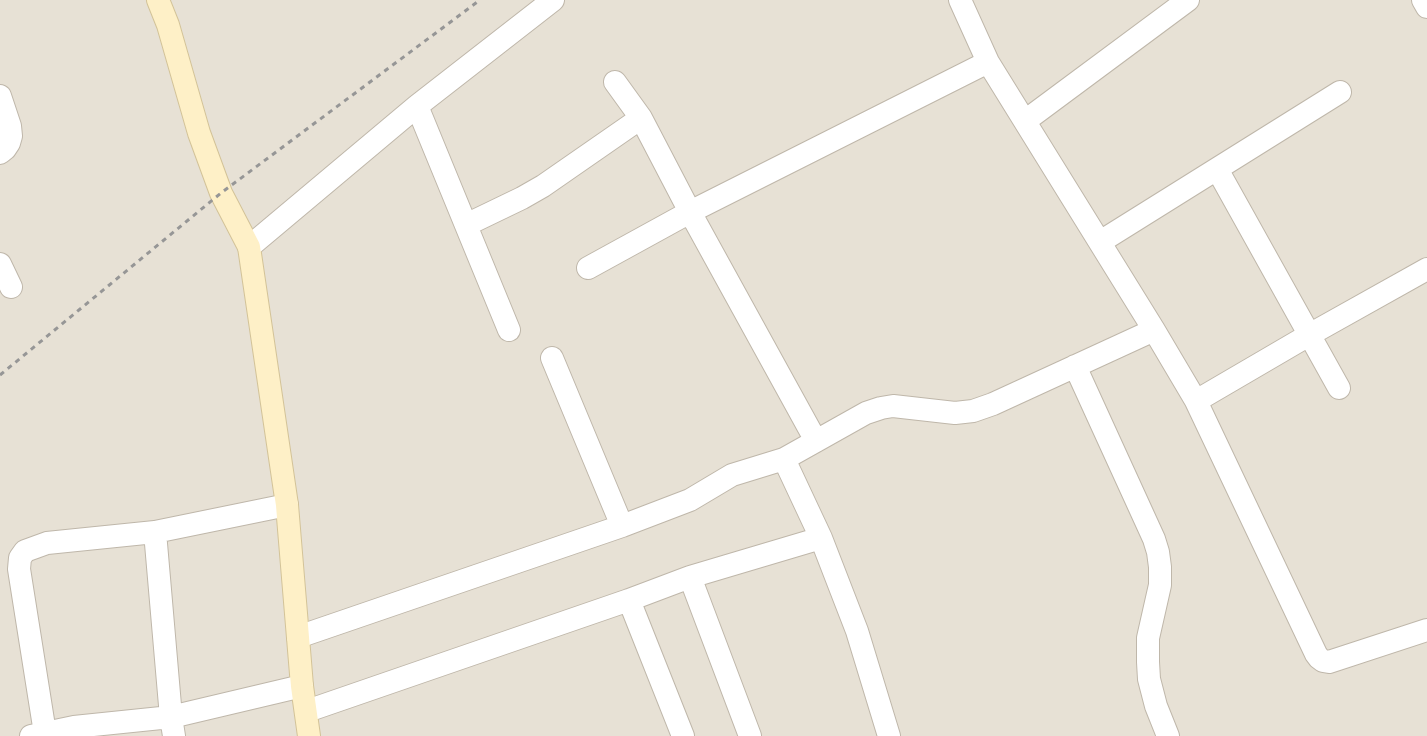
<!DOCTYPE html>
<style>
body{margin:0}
canvas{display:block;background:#f3f0e7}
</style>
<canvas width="1427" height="736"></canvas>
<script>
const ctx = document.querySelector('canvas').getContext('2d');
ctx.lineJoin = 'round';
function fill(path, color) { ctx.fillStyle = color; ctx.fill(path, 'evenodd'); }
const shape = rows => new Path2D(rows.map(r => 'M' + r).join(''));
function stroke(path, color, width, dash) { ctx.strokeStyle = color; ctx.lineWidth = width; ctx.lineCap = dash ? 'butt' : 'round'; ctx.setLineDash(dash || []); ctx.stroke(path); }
const residential = shape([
 [0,0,1427,0,1427,736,0,736]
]);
const street = shape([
 [960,0,988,62,1154,330,1196,401,1316,654,1319,658,1323,661,1329,662,1427,630],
 [1423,0,1427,7],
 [615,82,641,118,690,212,816,441],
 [0,96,10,126,11,136,9,143,5,149,0,153],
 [417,106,509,330],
 [1025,121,1188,0],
 [1217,169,1339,388],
 [466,225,522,198,543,186,641,118],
 [1100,242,1340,92],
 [249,247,417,106,553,0],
 [0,264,11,287],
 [588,268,690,212,988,62],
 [552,358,622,526],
 [1075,366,1154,539,1158,552,1160,567,1160,585,1148,638,1148,662,1149,679,1156,706,1168,736],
 [1196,401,1309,335,1427,269],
 [784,459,821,538,857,631,889,736],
 [155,532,171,717,174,736],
 [690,577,750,736],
 [629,600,683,736],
 [298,637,622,526,690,500,732,475,784,459,866,413,881,408,893,406,955,413,973,411,993,404,1154,330],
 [307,711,629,600,690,577,821,538],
 [45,733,19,569,20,558,25,551,47,543,155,532,287,505],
 [31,736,74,727,171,717,302,686]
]);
const secondary = shape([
 [158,0,168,25,199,133,221,193,249,247,287,505,302,686,309,736]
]);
const rail = shape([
 [0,375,221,193,480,0]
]);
fill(residential, '#e7e1d5');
stroke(street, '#bfb7aa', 24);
stroke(secondary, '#d3c398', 24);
stroke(street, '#fff', 22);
stroke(secondary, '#fef0c7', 22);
stroke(rail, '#969696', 3, [5, 5]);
</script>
